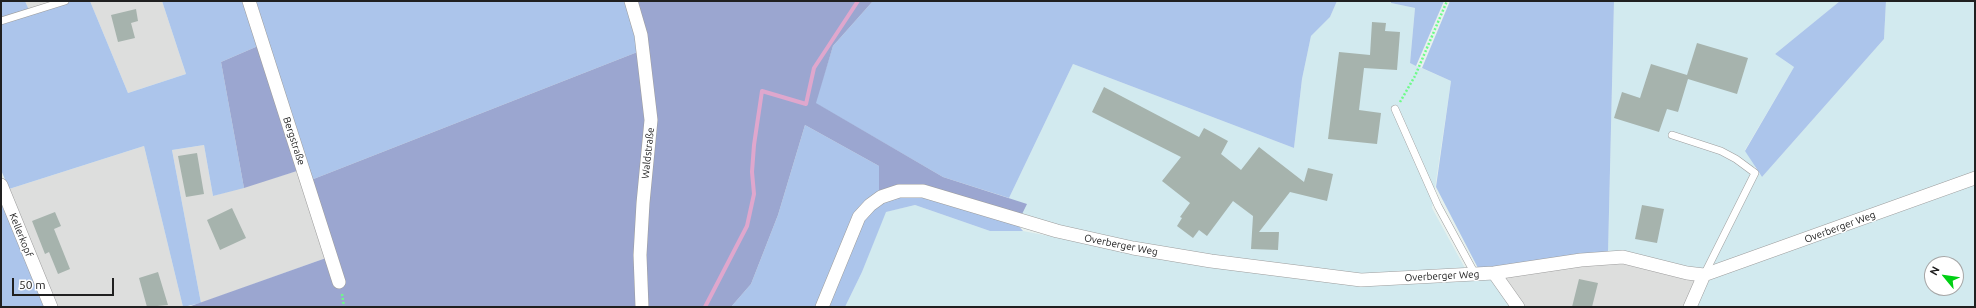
<!DOCTYPE html>
<meta charset="utf-8">
<style>
body{margin:0}
#map{position:relative;width:1976px;height:308px;overflow:hidden;background:#e7f1ee;font-family:Ubuntu,sans-serif}
canvas{display:block}
.frame{position:absolute;inset:0;border:2px solid #202020;pointer-events:none}
.north{position:absolute;left:1924px;top:256px;width:40px;height:40px;box-sizing:border-box;background:#fff;border:1px solid #a6a6a6;border-radius:50%;rotate:299deg;font-size:11px;font-weight:700;line-height:16px;text-align:center;color:#202020}
.north::after{content:'';display:block;margin:auto;width:14px;height:18px;background:#00d014;clip-path:polygon(50% 0,100% 100%,50% 72%,0 100%)}
.scale{position:absolute;left:12px;top:278px;width:102px;height:18px;box-sizing:border-box;border:2px solid #202020;border-top:0;padding-left:5px;font-size:12px;line-height:14px;white-space:nowrap;color:#202020;-webkit-text-stroke:3px #fff;paint-order:stroke}
</style>
<div id="map">
<canvas width="1976" height="308"></canvas>
<div class="frame"></div>
<div class="north">N</div>
<div class="scale">50 m</div>
</div>
<script>
const ctx = document.querySelector('canvas').getContext('2d');
ctx.lineJoin = 'round';
function fill(path, color) { ctx.fillStyle = color; ctx.fill(path, 'evenodd'); }
const shape = rows => new Path2D(rows.map(r => 'M' + r).join(''));
function stroke(path, color, width, dash) { ctx.strokeStyle = color; ctx.lineWidth = width; ctx.lineCap = dash ? 'butt' : 'round'; ctx.setLineDash(dash || []); ctx.stroke(path); }
function drawText(font, color, halo, rows, align = 'center') {
  ctx.font = font + ' Ubuntu,sans-serif'; ctx.lineWidth = 3; ctx.setLineDash([]); ctx.textBaseline = 'middle'; ctx.strokeStyle = halo; ctx.fillStyle = color; for (const [text, x, y, turn = 0] of rows) {
    ctx.save(); ctx.translate(x, y); ctx.rotate((+turn || 0) * Math.PI / 180); ctx.textAlign = isNaN(turn) ? turn : align; if (halo) ctx.strokeText(text, 0, 0); ctx.fillText(text, 0, 0); ctx.restore();
  }
}
const residential = shape([
 [25,1,59,1,29,10],
 [90,1,162,1,186,74,128,93],
 [204,145,213,196,297,171,326,258,201,303,172,150],
 [144,146,183,307,58,307,9,189],
 [1622,260,1697,280,1686,307,1522,307,1501,276]
]);
const farmland = shape([
 [1337,1,1391,1,1391,3,1415,8,1410,63,1451,81,1432,208,1466,270,1364,276,1133,244,1020,218,1009,198,1073,64,1294,148,1302,79,1311,36,1330,17],
 [1614,1,1840,1,1775,54,1794,67,1745,150,1755,166,1702,271,1608,254],
 [1886,1,1975,1,1975,175,1710,270,1759,173,1762,177,1884,39],
 [1975,182,1975,307,1694,307,1706,278],
 [1932,264,1956,264,1956,288,1932,288],
 [915,205,990,231,1023,231,1211,267,1361,284,1491,277,1514,307,845,307,862,272,885,212]
]);
const grass = shape([
 [1,1,25,1,29,10,1,19],
 [71,1,90,1,128,93,186,74,162,1,244,1,258,46,221,62,244,188,213,196,204,145,172,150,201,303,183,307,144,146,9,189,1,170,1,22],
 [253,1,627,1,640,51,311,180],
 [873,1,1337,1,1330,17,1311,36,1302,79,1294,148,1073,64,1009,198,943,177,815,103,833,46],
 [1391,1,1444,1,1416,66,1410,63,1415,8,1391,3],
 [1450,1,1614,1,1608,254,1479,270,1436,187,1451,81,1422,68],
 [1840,1,1886,1,1884,39,1762,177,1745,151,1794,67,1775,54],
 [805,125,879,166,879,194,868,203,820,307,731,307,751,284,778,215],
 [922,195,1017,224,1023,231,990,231,915,205,886,212,862,272,845,307,825,307,862,219,883,200],
 [1,200,45,307,1,307]
]);
const forest = shape([
 [634,1,873,1,833,46,816,103,943,177,1027,204,1020,218,923,188,879,194,879,166,805,125,778,215,751,284,731,307,644,307,653,119],
 [258,46,297,171,244,188,221,62],
 [640,51,649,119,640,307,188,307,326,258,334,287,346,283,311,180]
]);
const stream = shape([
 [705,307,747,226,754,194,752,172,754,145,762,91,806,104,814,68,858,1]
]);
const building = shape([
 [136,9,138,21,131,23,135,38,118,42,111,15],
 [1372,22,1386,23,1385,31,1400,32,1397,70,1364,68,1359,110,1381,113,1377,144,1328,139,1339,52,1370,55],
 [1697,43,1748,58,1737,94,1688,79,1678,112,1667,109,1659,132,1614,118,1622,92,1640,98,1651,64,1687,75],
 [1104,87,1199,137,1204,128,1228,141,1221,154,1241,170,1259,147,1304,182,1308,168,1333,174,1327,201,1290,192,1259,232,1279,232,1278,250,1251,249,1253,216,1233,201,1207,236,1199,230,1193,238,1177,226,1182,218,1180,217,1190,203,1162,181,1181,157,1092,112],
 [197,153,204,194,186,197,178,156],
 [1642,205,1664,209,1657,243,1635,239],
 [232,208,246,238,220,250,207,220],
 [55,212,61,226,54,229,70,269,58,274,49,252,45,254,32,221],
 [158,272,168,305,147,307,139,278],
 [1579,279,1598,283,1592,307,1572,307]
]);
const path = shape([
 [1400,102,1415,76,1447,1],
 [342,294,344,307]
]);
const service = shape([
 [1,21,65,1],
 [1395,109,1438,206,1475,274],
 [1672,135,1721,151,1736,159,1755,173,1704,275]
]);
const minor = shape([
 [249,1,339,282],
 [631,1,641,35,651,120,643,203,640,255,642,307],
 [1,185,51,307],
 [1494,273,1518,307],
 [822,307,859,217,870,205,881,197,899,191,923,191,1057,231,1133,248,1211,261,1361,280,1494,273,1581,260,1623,257,1687,273,1704,275,1975,178],
 [1690,307,1704,275]
]);
const streetNames = [
 ["Bergstraße",294,141,72],
 ["Waldstraße",648,153,-84],
 ["Overberger Weg",1840,227,-20],
 ["Kellerkopf",21,235,68],
 ["Overberger Weg",1121,245,11],
 ["Overberger Weg",1442,276,-3]
];
fill(residential, '#dddedd');
fill(farmland, '#d2eaef');
fill(grass, '#acc5eb');
fill(forest, '#9ba6d0');
stroke(stream, '#dfa7cd', 4);
fill(building, '#a6b3ad');
stroke(service, '#9d9d9d', 8);
stroke(minor, '#9d9d9d', 14);
stroke(path, '#6dfb89', 2.5, [2, 2]);
stroke(service, '#fff', 7);
stroke(minor, '#fff', 13);
drawText('10px', '#202020', '#fff', streetNames);
</script>
